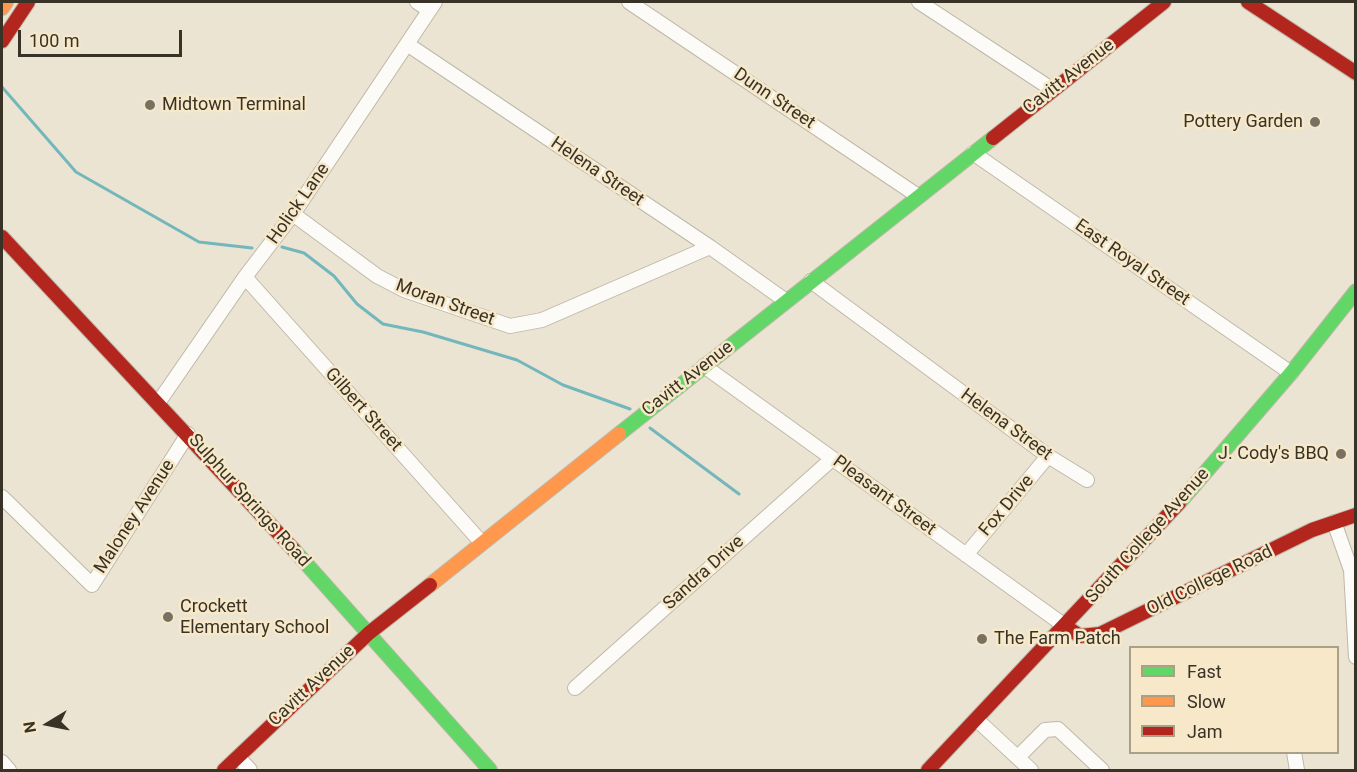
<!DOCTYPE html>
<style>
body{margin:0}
#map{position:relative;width:1357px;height:772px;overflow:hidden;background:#ece4d2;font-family:Roboto,sans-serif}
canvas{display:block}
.frame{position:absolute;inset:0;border:3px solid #393327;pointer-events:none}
.legend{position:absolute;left:1129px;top:646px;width:210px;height:108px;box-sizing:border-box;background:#f6e8c8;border:2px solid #aaa088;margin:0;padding:8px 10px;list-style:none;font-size:18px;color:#393327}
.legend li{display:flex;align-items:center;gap:12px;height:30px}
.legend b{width:30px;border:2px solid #aaa088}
.north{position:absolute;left:18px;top:694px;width:60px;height:60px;-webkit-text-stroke:4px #f6e8c8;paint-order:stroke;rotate:260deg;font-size:16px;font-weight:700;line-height:24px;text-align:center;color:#393327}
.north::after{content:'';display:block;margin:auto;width:21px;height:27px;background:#393327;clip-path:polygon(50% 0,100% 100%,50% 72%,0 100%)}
.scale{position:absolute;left:18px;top:30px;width:164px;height:27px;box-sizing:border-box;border:3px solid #393327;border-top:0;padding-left:8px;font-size:18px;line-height:21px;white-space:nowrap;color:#393327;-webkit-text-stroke:4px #f6e8c8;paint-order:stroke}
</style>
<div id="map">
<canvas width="1357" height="772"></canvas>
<div class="frame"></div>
<ul class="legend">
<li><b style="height:8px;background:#63d668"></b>Fast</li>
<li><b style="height:8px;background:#ff974d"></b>Slow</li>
<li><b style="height:8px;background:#b3261e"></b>Jam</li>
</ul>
<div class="north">N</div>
<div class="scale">100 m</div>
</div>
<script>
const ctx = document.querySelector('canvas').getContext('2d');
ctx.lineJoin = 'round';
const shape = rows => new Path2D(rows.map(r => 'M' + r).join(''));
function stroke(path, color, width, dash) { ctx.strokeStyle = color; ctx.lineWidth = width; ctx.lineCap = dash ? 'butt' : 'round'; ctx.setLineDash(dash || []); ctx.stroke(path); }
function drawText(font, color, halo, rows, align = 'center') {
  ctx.font = font + ' Roboto,sans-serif'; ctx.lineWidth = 5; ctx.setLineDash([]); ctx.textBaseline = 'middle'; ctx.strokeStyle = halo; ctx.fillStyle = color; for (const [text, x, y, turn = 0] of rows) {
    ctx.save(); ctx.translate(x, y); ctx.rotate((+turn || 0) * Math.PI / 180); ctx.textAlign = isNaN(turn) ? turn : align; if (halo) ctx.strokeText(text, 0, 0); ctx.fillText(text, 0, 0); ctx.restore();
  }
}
const stream = shape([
 [2,87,76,172,199,242,252,248],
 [282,247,304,253,334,276,357,304,383,324,423,332,517,360,563,385,630,409],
 [650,428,739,494]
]);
const street = shape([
 [417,2,429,10],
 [629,2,918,196],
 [919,2,1053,90],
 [407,44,710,247,786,301],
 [973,153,1291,373],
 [293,214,377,276,404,290,510,326,542,320,710,247],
 [245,277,481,542],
 [811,281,1048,456,1087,480],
 [704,366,1065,626],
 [158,403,245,277,293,214,435,2],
 [2,497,92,585,188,434],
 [1334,522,1351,570,1356,657],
 [966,555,1048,456],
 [575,688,832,459],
 [976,719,1031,770],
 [1294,752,1297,770],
 [238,757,250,770],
 [1018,757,1045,730,1058,729,1102,770],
 [2,762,9,770]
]);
const fast = shape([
 [619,434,993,138],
 [1179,503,1291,373,1356,291],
 [294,550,490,770]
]);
const slow = shape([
 [2,8,6,2],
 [430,585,619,434]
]);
const jam = shape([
 [1248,2,1356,73],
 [2,41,28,2],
 [993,138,1164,2],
 [2,237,294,550],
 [1065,626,1080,636,1100,634,1312,530,1356,515],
 [224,770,369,633,430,585],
 [928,770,1179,503]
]);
const markers = [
 [150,105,6,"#787163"],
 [1315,122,6,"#787163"],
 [1341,454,6,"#787163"],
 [168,617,6,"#787163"],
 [982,639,6,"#787163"]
];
const streetNames = [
 ["Cavitt Avenue",1069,77,-38],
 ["Dunn Street",774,99,34],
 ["Helena Street",597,172,34],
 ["Holick Lane",299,204,-55],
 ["East Royal Street",1132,263,35],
 ["Moran Street",445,303,20],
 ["Cavitt Avenue",688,379,-38],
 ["Gilbert Street",363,410,48],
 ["Helena Street",1006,425,36],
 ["Pleasant Street",884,496,36],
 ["Sulphur Springs Road",249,501,48],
 ["Fox Drive",1007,506,-50],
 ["Maloney Avenue",135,517,-57],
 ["South College Avenue",1148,536,-48],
 ["Sandra Drive",704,573,-42],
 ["Old College Road",1210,581,-26],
 ["Cavitt Avenue",312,686,-43]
];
const poiNames = [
 ["Midtown Terminal",162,105],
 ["Pottery Garden",1303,122,"right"],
 ["J. Cody's BBQ",1329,454,"right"],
 ["Crockett",180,607],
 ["Elementary School",180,628],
 ["The Farm Patch",994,639]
];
stroke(stream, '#73b7bc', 3);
stroke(street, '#beb8aa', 16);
stroke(fast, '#beb8aa', 16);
stroke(slow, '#beb8aa', 16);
stroke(jam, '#beb8aa', 16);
stroke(street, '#fcfbf8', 14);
stroke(fast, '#63d668', 14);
stroke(slow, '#ff974d', 14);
stroke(jam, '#b3261e', 14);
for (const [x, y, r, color] of markers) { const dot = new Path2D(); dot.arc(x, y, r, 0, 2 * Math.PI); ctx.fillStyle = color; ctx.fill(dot); stroke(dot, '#f6e8c8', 2); }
drawText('18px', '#393327', '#f6e8c8', streetNames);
drawText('18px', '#393327', '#f6e8c8', poiNames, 'left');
</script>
